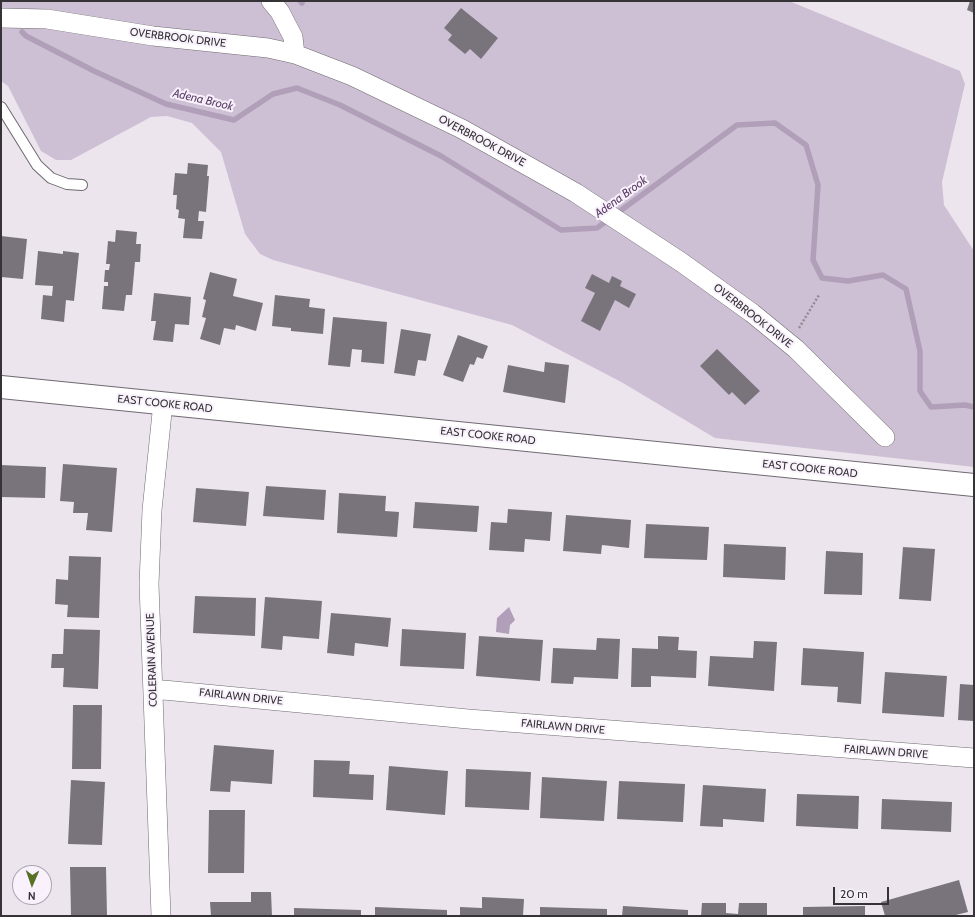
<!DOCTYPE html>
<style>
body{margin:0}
#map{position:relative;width:975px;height:917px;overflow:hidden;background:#ece5ee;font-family:Cabin,sans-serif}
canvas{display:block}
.frame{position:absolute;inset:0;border:2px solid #353336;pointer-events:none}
.north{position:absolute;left:12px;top:865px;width:40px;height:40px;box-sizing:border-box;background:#f9f2fc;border:1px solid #aba6ad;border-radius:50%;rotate:182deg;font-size:11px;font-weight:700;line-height:16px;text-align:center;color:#353336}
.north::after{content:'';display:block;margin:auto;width:14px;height:18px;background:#577225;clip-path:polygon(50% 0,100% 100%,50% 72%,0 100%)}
.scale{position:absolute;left:833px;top:887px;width:56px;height:18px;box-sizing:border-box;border:2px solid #353336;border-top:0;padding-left:5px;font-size:12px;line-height:14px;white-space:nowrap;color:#353336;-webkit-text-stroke:3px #f9f2fc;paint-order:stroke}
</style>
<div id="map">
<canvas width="975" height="917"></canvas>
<div class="frame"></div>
<div class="north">N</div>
<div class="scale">20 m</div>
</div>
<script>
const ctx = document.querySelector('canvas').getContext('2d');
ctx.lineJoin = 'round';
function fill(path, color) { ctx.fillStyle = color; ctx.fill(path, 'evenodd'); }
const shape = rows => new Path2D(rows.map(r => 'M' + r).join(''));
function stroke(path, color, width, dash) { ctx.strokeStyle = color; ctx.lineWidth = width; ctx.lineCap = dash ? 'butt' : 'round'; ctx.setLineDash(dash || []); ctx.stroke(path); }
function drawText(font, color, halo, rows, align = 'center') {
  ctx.font = font + ' Cabin,sans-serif'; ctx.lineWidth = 4; ctx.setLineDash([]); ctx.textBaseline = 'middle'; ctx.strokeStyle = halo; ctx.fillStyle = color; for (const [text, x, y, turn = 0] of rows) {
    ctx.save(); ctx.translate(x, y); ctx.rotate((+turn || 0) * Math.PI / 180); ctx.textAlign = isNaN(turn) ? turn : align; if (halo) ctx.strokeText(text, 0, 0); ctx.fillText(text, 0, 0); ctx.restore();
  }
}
const green = shape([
 [1,1,789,1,960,71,965,84,942,182,944,205,974,251,974,467,715,438,623,383,512,325,273,260,260,254,245,234,221,152,192,123,167,116,151,117,71,160,56,160,41,151,8,86,1,81]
]);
const water = shape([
 [509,607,515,620,510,625,509,634,496,632,497,618]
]);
const stream = shape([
 [300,1,302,3],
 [22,32,26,36,94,71,166,104,234,120,273,94,297,88,340,105,441,156,561,230,597,228,737,125,775,123,806,145,818,185,813,260,822,278,848,281,883,275,906,289,920,351,920,391,931,407,965,405,974,407]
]);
const building = shape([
 [970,1,974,1,974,13,967,10],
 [461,8,498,38,481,59,470,49,465,54,448,40,452,35,444,28],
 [188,163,208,165,207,176,209,176,206,212,199,211,198,221,204,221,202,239,183,238,185,219,178,218,179,210,176,209,177,195,173,195,175,173,187,174],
 [116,230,137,232,136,244,141,244,140,262,135,262,132,295,126,295,124,311,102,309,104,286,108,286,108,282,104,282,105,270,109,270,110,264,106,264,108,241,115,242],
 [1,236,27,239,23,279,1,277],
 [38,251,63,254,63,251,79,253,74,301,66,300,64,322,41,319,43,295,52,296,53,286,35,285],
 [210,272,237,279,233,296,263,303,256,331,236,325,235,330,224,328,220,345,200,339,206,318,202,317,206,300,203,299],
 [592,274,609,283,612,276,622,281,620,286,636,294,629,308,615,300,600,331,581,321,595,293,585,288],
 [154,293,191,297,189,325,175,324,173,342,153,340,156,321,151,321],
 [275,295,310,299,309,307,325,309,323,334,291,331,291,328,272,326],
 [333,317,387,322,384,364,361,362,362,350,352,349,350,367,328,365],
 [401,329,431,334,426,361,418,360,415,376,394,373],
 [458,335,488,346,483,359,477,357,474,365,470,364,463,382,443,375],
 [717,349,760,391,745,405,732,392,729,395,700,366],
 [545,362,569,365,565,403,503,392,508,365,544,372],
 [63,464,117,468,112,532,86,530,88,513,73,513,74,502,60,501],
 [1,465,46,467,45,498,1,497],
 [266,486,326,490,324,520,263,516],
 [196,488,249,492,246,526,193,522],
 [339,493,386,496,385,511,399,512,397,537,337,533],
 [415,502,479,506,477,532,413,528],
 [508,509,552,512,550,541,525,539,524,552,489,550,491,522,507,523],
 [566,515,631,520,629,548,602,545,601,554,563,551],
 [646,524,709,527,707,560,644,558],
 [724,544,786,547,785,580,723,577],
 [903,547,935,549,931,601,899,599],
 [826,551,863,553,862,595,824,594],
 [69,556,101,557,99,618,67,617,68,605,55,604,56,579,68,580],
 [195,596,256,598,255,636,193,633],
 [265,597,322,601,319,639,283,636,282,650,261,648],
 [331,613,391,618,388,647,355,643,354,656,327,653],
 [64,629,100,630,98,689,63,687,64,668,51,668,52,654,63,654],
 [402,629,466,633,464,669,400,666],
 [479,636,543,640,540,681,476,676],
 [658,636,679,637,678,650,697,651,696,678,651,676,651,687,631,687,632,648,658,649],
 [597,638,620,639,618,679,574,677,573,684,551,683,553,648,596,650],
 [754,641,777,642,774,691,708,686,710,656,753,658],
 [803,648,864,652,861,704,837,702,838,687,801,685],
 [885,672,947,676,944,717,882,713],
 [960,684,974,685,974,721,958,720],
 [73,705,102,705,101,769,72,769],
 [214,745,274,750,272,784,231,781,230,792,210,791],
 [314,760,350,761,349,774,374,775,373,800,313,797],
 [389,766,448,771,445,815,386,810],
 [466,769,531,772,529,810,465,807],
 [542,777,607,781,604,821,540,818],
 [71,780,105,782,102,845,68,844],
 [619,781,685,784,683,822,617,819],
 [703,785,766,789,764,822,723,819,723,827,700,826],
 [797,794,859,796,858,829,796,826],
 [882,799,952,802,951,832,881,829],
 [209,810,245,810,244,873,208,873],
 [70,867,106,867,107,916,71,916],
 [959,880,968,912,952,916,885,916,881,902],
 [251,892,271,892,272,916,211,916,210,902,251,902],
 [482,897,524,899,523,916,460,916,460,907,482,908],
 [702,903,726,903,726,913,738,914,739,903,767,903,767,916,701,916],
 [623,906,688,910,688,916,622,916],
 [865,906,865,916,803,916,803,907],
 [375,907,447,910,447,916,375,916],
 [540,907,607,909,607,916,540,916],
 [294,908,361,910,361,916,294,916]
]);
const path = shape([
 [799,328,819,295]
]);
const service = shape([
 [1,107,37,165,51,178,67,184,82,185]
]);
const minor = shape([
 [271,1,280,12,293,37,295,54],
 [1,18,47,19,153,36,268,48,295,54,352,76,462,129,576,193,681,262,752,313,796,349,885,437],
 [153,689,468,719,974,758],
 [161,916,149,584,152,510,163,403]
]);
const secondary = shape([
 [1,387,974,485]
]);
const streetNames = [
 ["OVERBROOK DRIVE",178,38,7],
 ["OVERBROOK DRIVE",482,141,28],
 ["OVERBROOK DRIVE",753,316,38],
 ["EAST COOKE ROAD",165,404,6],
 ["EAST COOKE ROAD",488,436,6],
 ["EAST COOKE ROAD",810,469,6],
 ["COLERAIN AVENUE",152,660,-92],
 ["FAIRLAWN DRIVE",241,697,6],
 ["FAIRLAWN DRIVE",563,727,5],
 ["FAIRLAWN DRIVE",886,752,4]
];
const waterNames = [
 ["Adena Brook",203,100,13],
 ["Adena Brook",621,197,-36]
];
fill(green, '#cec0d4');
fill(water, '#b19eb9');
stroke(stream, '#b19eb9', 5.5);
fill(building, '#79747c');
stroke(service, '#6f6971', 12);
stroke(minor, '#6f6971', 20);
stroke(secondary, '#6f6971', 24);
stroke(path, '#8f8b91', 2.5, [2, 2]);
stroke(service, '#fff', 10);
stroke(minor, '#fff', 19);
stroke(secondary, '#fff', 22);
drawText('11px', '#353336', '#f9f2fc', streetNames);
drawText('italic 12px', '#5d4069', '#f9f2fc', waterNames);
</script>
